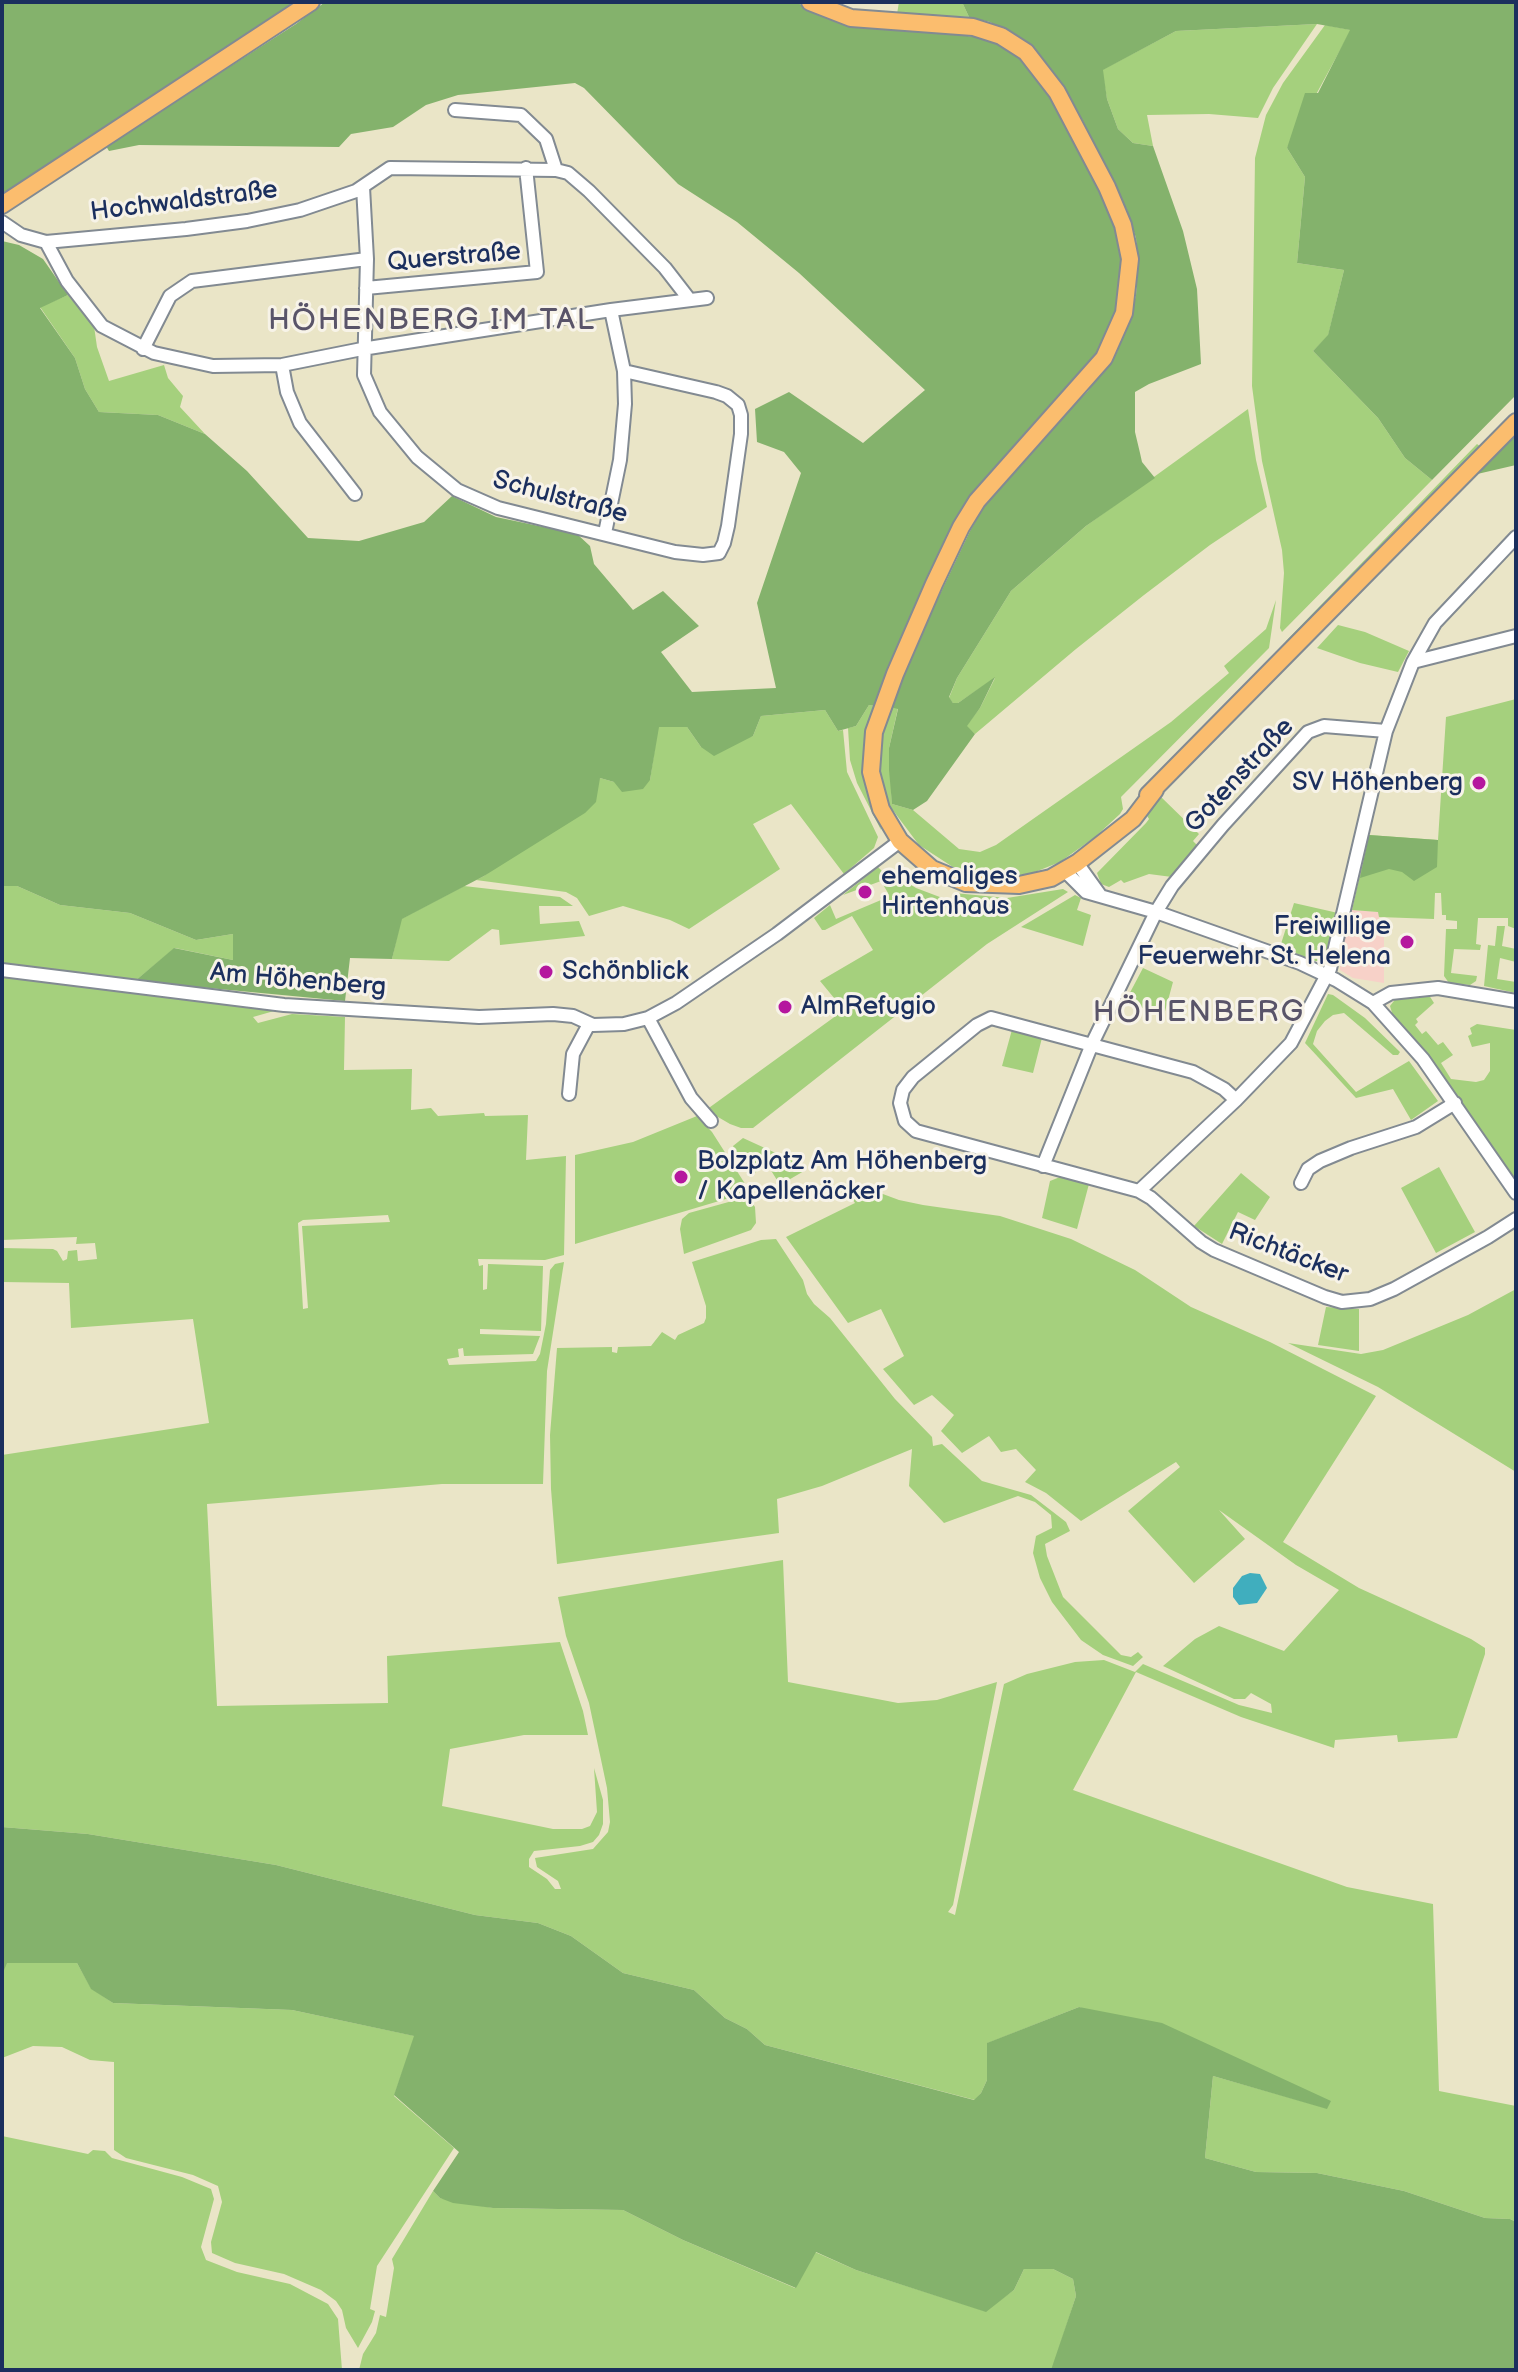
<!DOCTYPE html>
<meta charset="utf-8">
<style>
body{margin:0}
#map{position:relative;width:1518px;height:2372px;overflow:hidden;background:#eae5c7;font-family:"Balsamiq Sans",sans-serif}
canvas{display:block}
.frame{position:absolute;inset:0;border:4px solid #1b2f5e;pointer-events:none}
</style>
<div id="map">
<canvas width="1518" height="2372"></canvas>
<div class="frame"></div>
</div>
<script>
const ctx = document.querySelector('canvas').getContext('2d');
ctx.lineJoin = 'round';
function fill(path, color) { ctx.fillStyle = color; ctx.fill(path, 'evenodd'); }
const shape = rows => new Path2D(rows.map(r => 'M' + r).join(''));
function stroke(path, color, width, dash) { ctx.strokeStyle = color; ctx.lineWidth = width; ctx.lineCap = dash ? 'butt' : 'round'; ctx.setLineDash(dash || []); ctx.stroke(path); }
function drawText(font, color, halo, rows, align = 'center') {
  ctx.font = font + ' "Balsamiq Sans",sans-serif'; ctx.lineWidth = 6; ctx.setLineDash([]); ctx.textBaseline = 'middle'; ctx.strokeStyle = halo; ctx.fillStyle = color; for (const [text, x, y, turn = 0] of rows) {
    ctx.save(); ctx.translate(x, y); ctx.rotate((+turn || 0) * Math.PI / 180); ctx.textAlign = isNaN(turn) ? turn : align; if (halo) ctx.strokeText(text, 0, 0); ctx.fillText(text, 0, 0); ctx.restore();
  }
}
const built = shape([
 [1352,910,1379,912,1379,935,1384,936,1384,983,1353,978,1340,970,1340,955]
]);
const green = shape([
 [899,2,962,2,969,17,897,14],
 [1317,24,1273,88,1258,118,1209,114,1147,115,1153,146,1133,143,1118,129,1107,99,1102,70,1176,31],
 [1325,25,1351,30,1287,148,1305,177,1297,263,1344,270,1328,336,1313,351,1378,418,1405,458,1432,480,1282,632,1280,628,1284,573,1282,550,1262,461,1252,386,1255,158,1266,115,1283,83],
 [68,295,94,326,97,347,109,381,164,365,168,378,183,396,180,407,205,434,158,415,99,412,85,389,75,358,40,307],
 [1248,409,1256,460,1267,507,1210,545,1144,595,1076,649,975,734,966,726,980,708,995,678,958,703,953,703,949,698,957,678,1011,591,1086,526],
 [1477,444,1481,447,1284,646,1286,641],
 [1276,600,1269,648,1121,797,1123,809,1120,814,1095,837,1060,862,1030,874,1008,876,982,875,956,869,919,845,889,805,881,776,879,755,880,737,890,707,898,708,889,748,892,804,913,810,959,849,980,852,996,845,1171,722,1229,673,1224,666,1266,629],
 [1338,625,1365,632,1409,651,1398,672,1360,663,1317,648],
 [1516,699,1516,929,1508,926,1508,918,1478,918,1476,944,1481,945,1480,950,1454,949,1451,973,1477,976,1476,981,1470,985,1449,983,1444,976,1446,929,1457,929,1457,921,1446,920,1446,915,1442,915,1441,893,1435,893,1434,919,1379,917,1378,912,1352,910,1369,835,1438,840,1446,717],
 [869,705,875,706,866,738,881,830,857,783,850,760,848,728,856,726],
 [825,710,838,731,843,730,847,772,878,837,874,848,844,874,791,804,753,824,780,869,689,929,670,920,623,906,589,916,577,898,566,892,476,880,484,876,600,778,614,782,650,780,658,727,687,727,701,747,753,736,761,716],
 [1160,796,1199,834,1193,841,1198,846,1172,877,1149,874,1124,883,1121,880,1109,887,1101,884,1097,873,1146,823,1149,819,1146,814],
 [878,867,883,872,890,872,916,888,953,902,954,893,1007,898,1063,889,1068,892,987,944,753,1128,741,1128,730,1124,706,1110,844,1010,820,981,873,950,852,916,825,930,822,930,814,918,830,905,836,919,881,900,880,897,888,893,881,881,843,895],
 [2,886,17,886,60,905,130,913,196,940,233,934,233,960,175,948,135,981,2,965],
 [464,886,560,897,573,906,539,906,540,924,579,921,585,936,500,945,499,930,492,929,449,961,392,959,401,919],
 [1075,895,1081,898,1077,910,1091,915,1083,946,1021,927],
 [1294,903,1338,913,1327,957,1323,961,1315,961,1280,947],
 [1497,926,1505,926,1502,946,1516,949,1516,962,1500,958,1497,979,1516,982,1516,993,1484,986,1488,945,1495,946],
 [1143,968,1173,982,1164,1015,1125,1002],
 [2,977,274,1011,253,1017,258,1023,292,1014,345,1017,344,1070,412,1069,411,1110,431,1108,438,1116,484,1113,485,1116,528,1115,526,1160,566,1156,564,1255,545,1260,478,1259,479,1266,483,1265,483,1290,487,1289,488,1264,543,1266,541,1331,480,1329,480,1334,540,1336,533,1354,464,1356,463,1348,458,1349,459,1357,447,1359,449,1365,536,1361,540,1354,546,1324,550,1270,555,1264,564,1262,547,1371,543,1484,442,1484,207,1504,217,1706,388,1703,387,1656,560,1642,583,1711,588,1735,524,1735,450,1749,442,1806,553,1829,582,1829,590,1826,597,1812,594,1768,603,1800,603,1824,599,1835,593,1842,580,1846,534,1851,529,1859,529,1867,547,1879,555,1889,561,1889,558,1881,537,1867,535,1858,593,1849,608,1832,610,1822,607,1788,589,1703,566,1636,558,1597,783,1560,788,1682,898,1703,937,1700,997,1682,953,1905,948,1912,955,1915,1004,1684,1027,1674,1075,1662,1104,1660,1135,1672,1143,1664,1239,1705,1272,1713,1271,1704,1251,1693,1245,1699,1234,1699,1163,1666,1195,1639,1219,1626,1284,1651,1339,1590,1296,1565,1219,1510,1245,1539,1194,1583,1128,1511,1180,1467,1176,1462,1081,1521,1046,1493,1025,1482,1036,1470,1016,1449,1001,1452,989,1436,962,1453,941,1431,954,1415,932,1395,914,1405,883,1369,904,1356,881,1309,848,1323,786,1237,855,1203,850,1195,864,1187,899,1200,923,1205,1000,1216,1071,1239,1135,1270,1191,1307,1270,1342,1376,1396,1283,1542,1359,1588,1471,1639,1485,1648,1485,1654,1457,1738,1398,1742,1397,1735,1335,1740,1334,1748,1241,1717,1136,1672,1073,1790,1347,1887,1433,1904,1439,2091,1516,2106,1516,2222,1510,2219,1485,2218,1404,2191,1317,2173,1256,2172,1205,2158,1213,2076,1326,2108,1079,2007,988,2043,987,2080,981,2093,975,2100,765,2045,747,2029,725,2018,694,1990,623,1973,571,1936,538,1923,475,1915,276,1865,88,1834,2,1827,2,1455,209,1423,193,1319,71,1328,69,1283,2,1282,2,1248,53,1249,57,1251,63,1261,67,1259,68,1251,77,1250,78,1261,97,1259,95,1243,76,1244,77,1237,2,1240],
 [388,1215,390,1222,302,1226,308,1308,303,1309,298,1223,303,1220],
 [1427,992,1434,1003,1416,1019,1418,1022,1415,1025,1422,1034,1426,1031,1438,1045,1443,1042,1453,1055,1441,1063,1451,1079,1476,1082,1484,1080,1490,1071,1490,1043,1472,1047,1468,1036,1472,1034,1470,1028,1477,1024,1516,1030,1516,1182,1438,1069,1393,1016,1390,1006,1397,997],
 [1328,994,1333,995,1365,1018,1400,1052,1398,1055,1393,1055,1344,1013,1333,1015,1325,1021,1317,1031,1313,1044,1356,1092,1409,1061,1438,1101,1411,1120,1393,1089,1356,1098,1305,1043],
 [1013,1026,1043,1034,1033,1073,1002,1066],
 [697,1116,712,1132,749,1190,746,1193,575,1244,575,1155,633,1142],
 [743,1138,804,1166,804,1171,780,1185,767,1164,749,1177,733,1146],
 [1439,1167,1475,1232,1436,1253,1401,1188],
 [1241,1173,1270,1197,1255,1220,1238,1212,1222,1244,1194,1226],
 [1060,1177,1089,1184,1077,1229,1042,1218,1050,1181],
 [743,1198,751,1201,755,1207,756,1223,751,1230,684,1254,680,1229,682,1219,689,1213],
 [776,1239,803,1280,807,1294,814,1304,830,1318,895,1399,932,1437,933,1446,942,1444,982,1481,1031,1495,1066,1522,1070,1531,1045,1544,1047,1556,1063,1597,1121,1655,1131,1657,1138,1652,1143,1657,1133,1666,1103,1655,1081,1640,1052,1602,1040,1578,1033,1553,1036,1536,1052,1528,1051,1515,1035,1502,1018,1496,944,1523,909,1486,912,1449,822,1486,777,1499,779,1533,557,1564,551,1489,550,1435,557,1348,612,1347,612,1352,617,1353,618,1347,651,1346,662,1332,675,1340,678,1335,704,1323,706,1318,706,1306,692,1262,761,1240],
 [1516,1289,1516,1472,1378,1387,1288,1343,1361,1354,1383,1350,1468,1315],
 [1326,1307,1359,1309,1359,1351,1318,1345],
 [6,1963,77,1963,91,1988,113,2003,292,2010,415,2036,394,2096,454,2148,377,2266,370,2309,375,2311,372,2322,358,2348,346,2328,342,2310,336,2301,321,2290,284,2274,235,2263,212,2253,211,2242,222,2202,218,2186,193,2175,126,2158,114,2150,114,2062,90,2060,62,2047,33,2046,2,2058,2,1975],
 [2,2136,88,2154,93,2150,105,2151,112,2158,182,2177,211,2189,214,2199,201,2247,206,2260,237,2272,290,2284,328,2304,338,2319,342,2370,2,2370],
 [433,2191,440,2198,493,2208,623,2210,683,2240,795,2288,815,2252,856,2270,985,2311,1014,2290,1024,2269,1053,2269,1073,2279,1076,2296,1052,2370,359,2370,363,2354,376,2333,380,2315,386,2317,394,2268,392,2259]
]);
const forest = shape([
 [2,2,296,2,24,182,2,194],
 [325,2,796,2,823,17,846,24,931,30,992,40,1026,63,1045,87,1110,207,1121,245,1123,269,1117,308,1097,353,966,503,894,656,875,706,869,705,856,726,838,731,825,710,761,716,753,736,714,756,701,747,687,727,659,727,650,780,643,789,622,792,614,782,600,778,596,802,585,813,484,876,402,919,392,959,350,958,345,1001,135,981,174,948,233,960,233,934,196,940,130,913,60,905,17,886,2,886,2,241,19,245,43,259,68,295,40,308,75,358,85,389,99,412,158,415,205,434,247,471,308,538,359,541,424,522,452,496,496,517,577,534,590,546,594,564,633,610,663,591,699,626,661,652,692,692,776,688,757,603,801,473,784,452,757,442,755,409,789,392,863,443,925,390,799,273,737,222,678,184,584,88,575,83,458,95,426,105,393,127,351,134,339,147,139,145,109,151,106,146,296,24],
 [962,2,1516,2,1516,395,1432,480,1405,458,1378,418,1313,351,1328,335,1344,270,1297,263,1305,177,1287,148,1305,93,1318,93,1350,30,1317,24,1176,31,1103,70,1107,99,1118,129,1133,143,1153,146,1183,231,1197,289,1201,364,1149,384,1135,392,1135,432,1140,453,1142,462,1155,478,1086,526,1011,591,957,678,949,697,953,703,958,703,995,677,980,708,967,726,975,734,927,801,913,810,892,804,889,770,889,748,898,709,890,707,910,657,970,531,987,501,1022,459,1088,391,1117,352,1129,323,1136,295,1138,265,1136,238,1127,210,1083,121,1058,81,1039,55,1023,40,990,22,969,17],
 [1516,433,1516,465,1473,475],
 [1369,835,1438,840,1437,867,1414,881,1402,872,1389,869,1360,878],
 [2,1827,88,1834,276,1865,475,1915,538,1923,571,1936,623,1973,694,1990,725,2018,747,2029,765,2045,974,2100,981,2093,987,2080,987,2043,1079,2007,1162,2023,1331,2101,1327,2109,1213,2076,1205,2158,1256,2172,1317,2173,1404,2191,1485,2218,1510,2219,1516,2222,1516,2370,1051,2370,1076,2296,1073,2279,1053,2269,1024,2269,1014,2290,986,2312,856,2270,816,2252,796,2288,683,2240,623,2210,493,2208,453,2203,440,2198,433,2191,459,2152,394,2095,414,2036,292,2010,113,2003,91,1989,77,1963,7,1963,2,1975]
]);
const water = shape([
 [1250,1573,1260,1574,1267,1588,1257,1603,1239,1605,1233,1597,1233,1588,1242,1576]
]);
const minor = shape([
 [455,110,521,115,546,139,556,170],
 [363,187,367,259,364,375,380,412,417,457,457,490,498,508,675,552,703,555,719,553,724,543,728,526,741,434,741,415,738,405,727,396,716,392,624,371],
 [2,222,21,235,46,242,186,229,247,221,300,210,356,191,390,168,556,170,568,173,589,191,665,268,689,299],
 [46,242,67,281,102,326,154,353,213,366,282,365,362,349,611,310,707,298],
 [366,288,537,272,526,168],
 [143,349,170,296,192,281,367,259],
 [282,365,287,392,300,423,355,494],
 [605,533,620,460,625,404,624,371,611,310],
 [1413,662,1516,636],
 [1077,863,1100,895],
 [1065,871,1086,892,1156,912,1300,963,1336,980,1373,1003,1423,1059,1516,1193],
 [2,970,284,1005,479,1017,553,1014,573,1016,593,1025,624,1024,648,1018,676,1003,777,934,900,841],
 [1373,1003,1391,993,1438,988,1516,1001],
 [648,1018,691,1098,711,1121],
 [569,1094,573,1054,589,1024],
 [1236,1100,1224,1089,1193,1072,991,1018,977,1025,913,1077,903,1090,900,1103,905,1121,916,1131,1139,1191,1151,1198,1201,1242,1214,1250,1325,1297,1342,1302,1370,1299,1394,1289,1488,1237,1516,1219],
 [1043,1166,1092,1044,1156,912,1172,886,1223,825,1308,732,1324,726,1386,731],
 [1301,1183,1308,1169,1320,1161,1351,1148,1416,1127,1455,1103],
 [1139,1191,1236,1100,1291,1043,1330,969,1386,731,1413,662,1435,623,1516,537]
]);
const major = shape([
 [810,2,851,18,973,27,1001,36,1026,52,1057,92,1107,187,1123,225,1130,259,1124,313,1104,358,977,501,961,527,934,584,895,674,874,732,871,772,881,809,900,841,932,869,966,883,1019,885,1051,878,1077,863,1133,819,1155,790],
 [2,205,311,2],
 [1148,795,1516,422]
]);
const markers = [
 [1479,783,8,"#b5179e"],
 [865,892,8,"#b5179e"],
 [1407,942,8,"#b5179e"],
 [546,972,8,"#b5179e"],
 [785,1007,8,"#b5179e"],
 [681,1177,8,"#b5179e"]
];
const streetNames = [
 ["Hochwaldstraße",184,202,-7],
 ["Querstraße",454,258,-5],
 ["Schulstraße",560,498,15],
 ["Gotenstraße",1240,776,-47],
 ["Am Höhenberg",298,981,5],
 ["Richtäcker",1288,1254,21]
];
const poiNames = [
 ["SV Höhenberg",1463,783,"right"],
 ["ehemaliges",881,877],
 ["Hirtenhaus",881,907],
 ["Freiwillige",1391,927,"right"],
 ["Feuerwehr St. Helena",1391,957,"right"],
 ["Schönblick",562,972],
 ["AlmRefugio",801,1007],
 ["Bolzplatz Am Höhenberg",697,1162],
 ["/ Kapellenäcker",697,1192]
];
const quarterNames = [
 ["HÖHENBERG IM TAL",432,321],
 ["HÖHENBERG",1199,1013]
];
fill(built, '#f7d1c8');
fill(green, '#a5d07d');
fill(forest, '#84b26c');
fill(water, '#40aebe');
stroke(minor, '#828a92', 16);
stroke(major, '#828a92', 20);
stroke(minor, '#fff', 12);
stroke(major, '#fbbd6e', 16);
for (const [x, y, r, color] of markers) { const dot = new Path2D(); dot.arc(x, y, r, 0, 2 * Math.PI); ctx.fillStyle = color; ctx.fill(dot); stroke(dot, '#f7f3e8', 3); }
drawText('26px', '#1b2f5e', '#f7f3e8', streetNames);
drawText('26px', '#1b2f5e', '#f7f3e8', poiNames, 'left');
ctx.letterSpacing = '2px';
drawText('30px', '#595469', '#f7f3e8', quarterNames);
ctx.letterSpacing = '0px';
</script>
